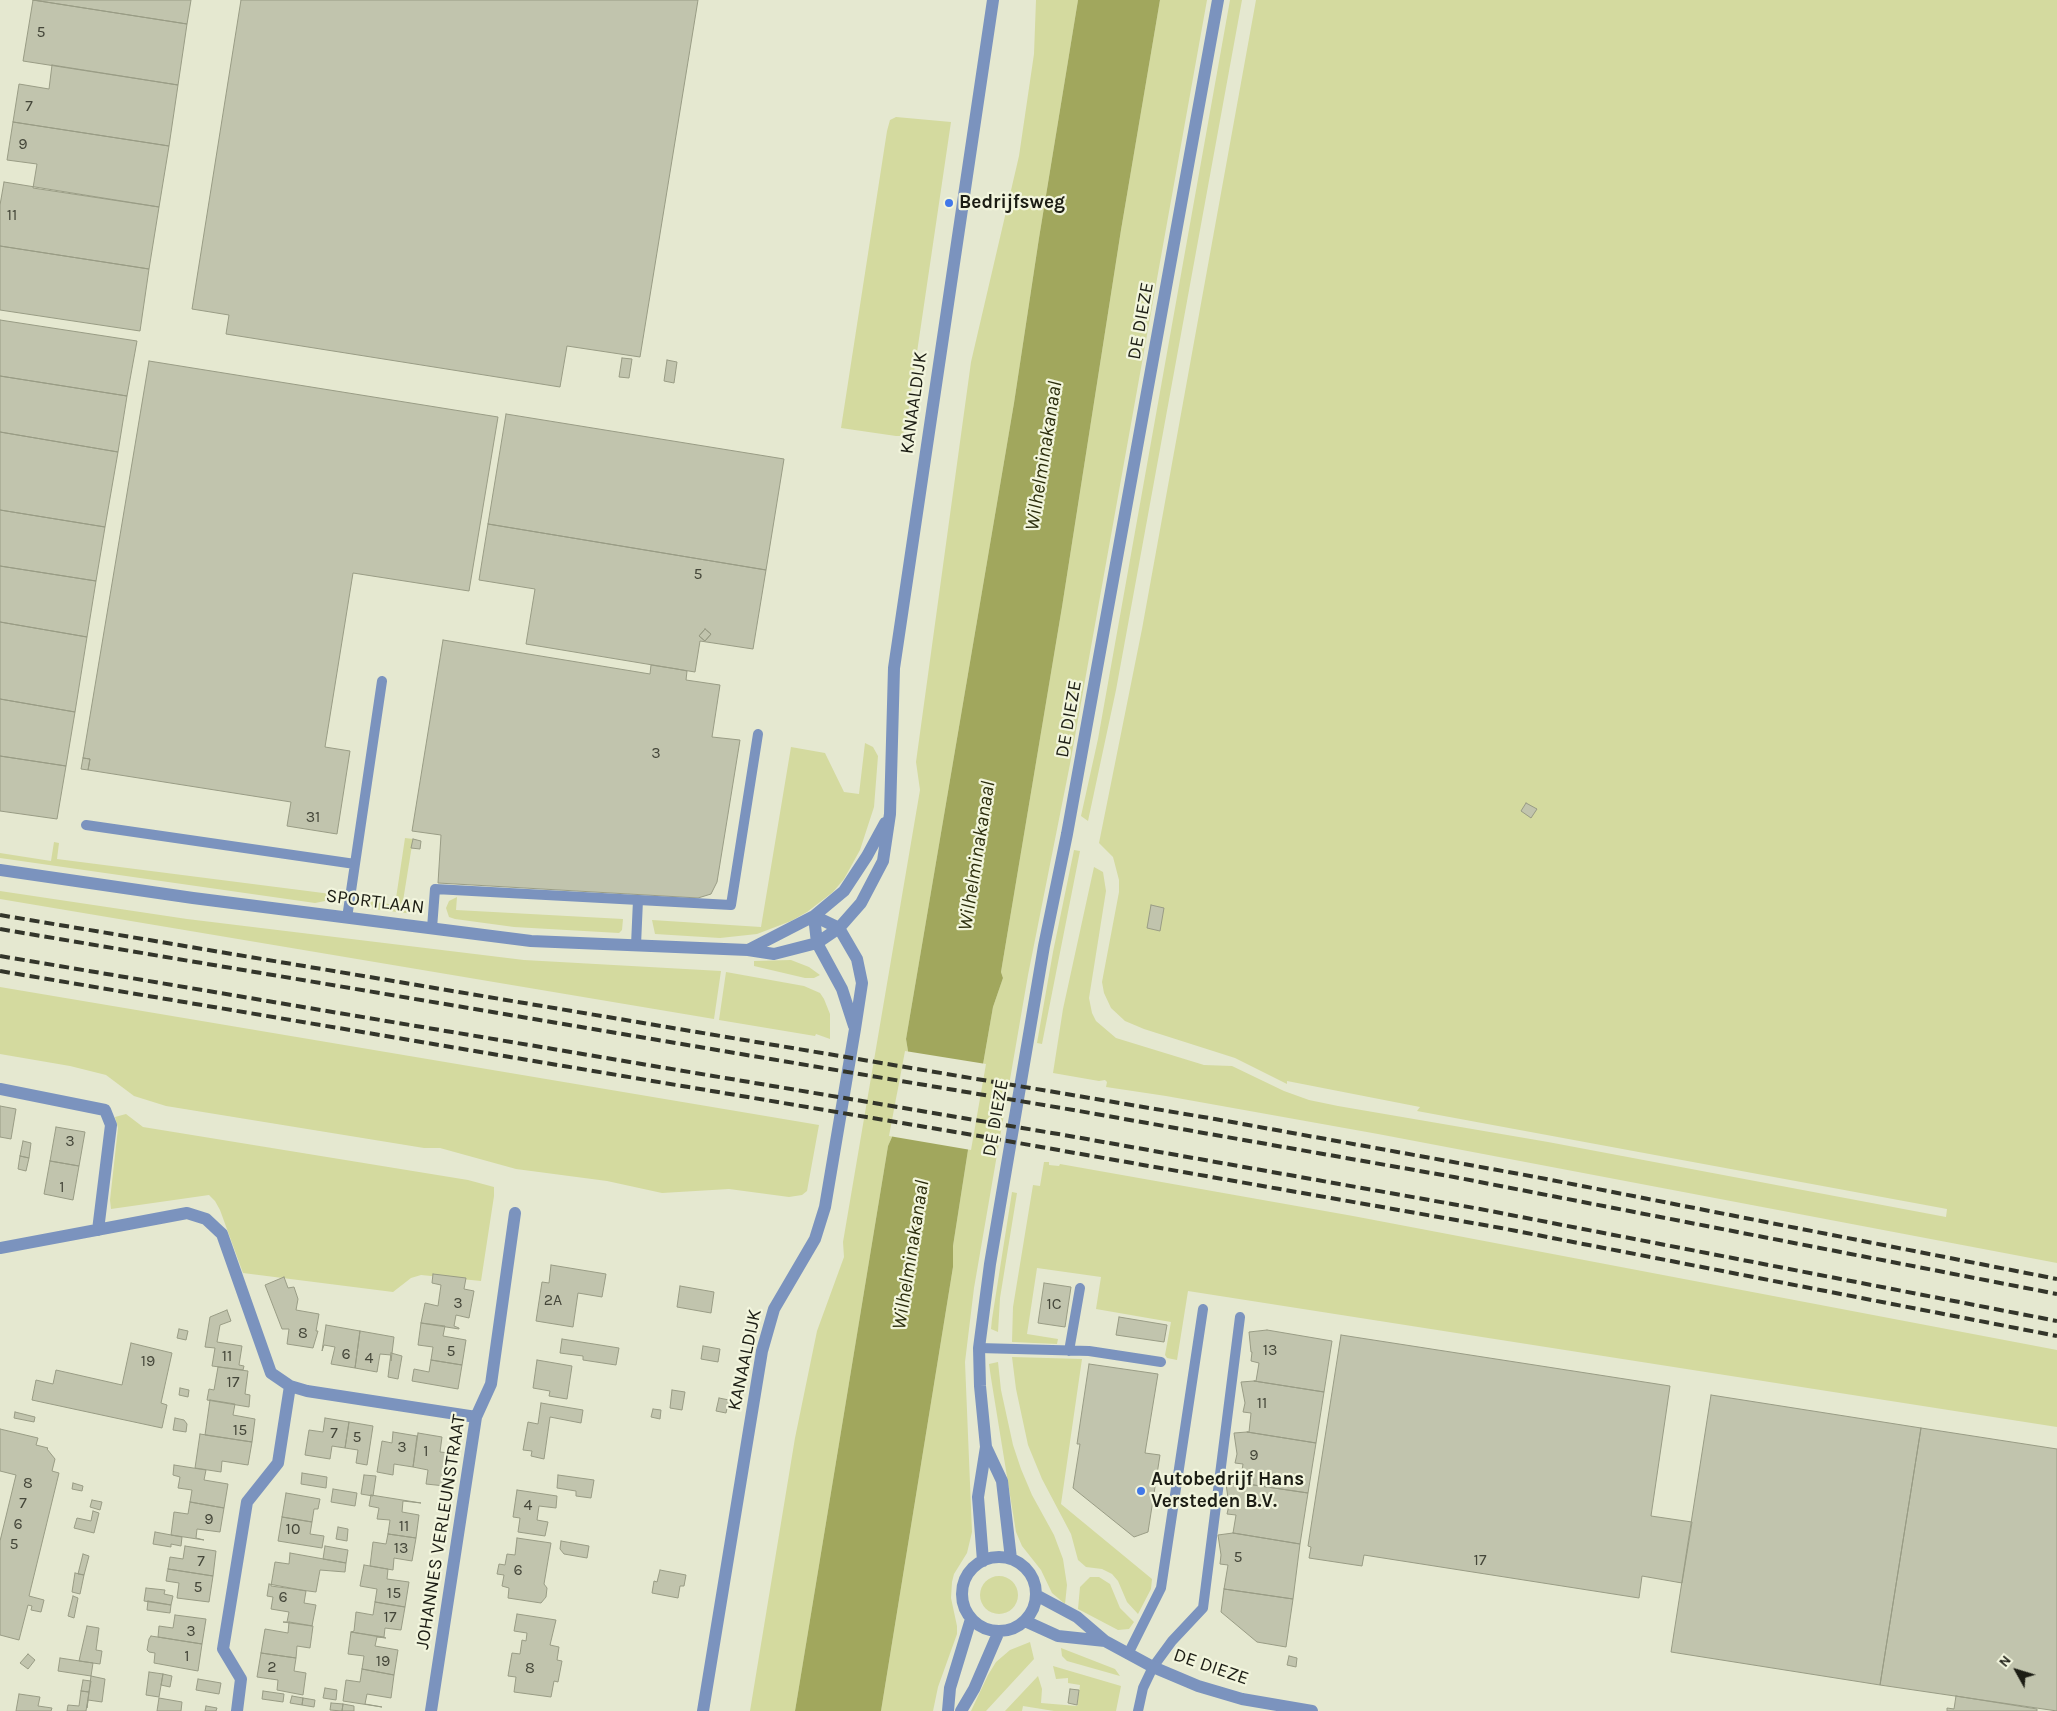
<!DOCTYPE html>
<style>
body{margin:0}
#map{position:relative;width:2057px;height:1711px;overflow:hidden;background:#e5e8d0;font-family:Karla,sans-serif}
canvas{display:block}
.north{position:absolute;left:1992px;top:1646px;width:50px;height:50px;-webkit-text-stroke:4px #f2f5dd;paint-order:stroke;rotate:309deg;font-size:14px;font-weight:700;line-height:20px;text-align:center;color:#1c1d14}
.north::after{content:'';display:block;margin:auto;width:18px;height:22px;background:#1c1d14;clip-path:polygon(50% 0,100% 100%,50% 72%,0 100%)}
</style>
<div id="map">
<canvas width="2057" height="1711"></canvas>
<div class="north">N</div>
</div>
<script>
const ctx = document.querySelector('canvas').getContext('2d');
ctx.lineJoin = 'round';
function fill(path, color) { ctx.fillStyle = color; ctx.fill(path, 'evenodd'); }
const shape = rows => new Path2D(rows.map(r => 'M' + r).join(''));
function stroke(path, color, width, dash) { ctx.strokeStyle = color; ctx.lineWidth = width; ctx.lineCap = dash ? 'butt' : 'round'; ctx.setLineDash(dash || []); ctx.stroke(path); }
function drawText(font, color, halo, rows, align = 'center') {
  ctx.font = font + ' Karla,sans-serif'; ctx.lineWidth = 4.5; ctx.setLineDash([]); ctx.textBaseline = 'middle'; ctx.strokeStyle = halo; ctx.fillStyle = color; for (const [text, x, y, turn = 0] of rows) {
    ctx.save(); ctx.translate(x, y); ctx.rotate((+turn || 0) * Math.PI / 180); ctx.textAlign = isNaN(turn) ? turn : align; if (halo) ctx.strokeText(text, 0, 0); ctx.fillText(text, 0, 0); ctx.restore();
  }
}
const green = shape([
 [1036,0,1078,0,1039,238,1014,403,906,1039,908,1051,892,1137,888,1146,795,1711,750,1711,795,1438,817,1331,844,1257,843,1242,920,790,916,762,971,362,1019,156,1034,54],
 [1160,0,1207,0,1070,764,1028,975,974,1288,965,1362,972,1532,967,1553,954,1574,952,1582,951,1598,957,1626,957,1634,938,1687,933,1711,881,1711,953,1267,953,1246,968,1150,993,1007,1003,978,1001,972,1062,607,1121,230],
 [1230,0,1242,0,1116,690,1088,821,1081,816,1098,739],
 [1256,0,2057,0,2057,1263,1378,1134,1166,1096,1106,1087,1107,1082,1105,1080,1099,1081,1053,1073,1063,1009,1094,867,1103,872,1106,891,1089,998,1092,1013,1096,1021,1116,1038,1204,1065,1232,1066,1284,1091,1309,1100,1338,1106,1548,1142,1946,1217,1947,1209,1417,1111,1420,1107,1287,1081,1287,1084,1235,1058,1144,1029,1125,1021,1111,1008,1104,993,1102,982,1119,892,1119,880,1113,857,1099,843,1142,629],
 [896,117,951,122,907,420,904,432,900,436,896,436,841,428,887,131,890,120],
 [865,743,873,747,878,756,874,807,860,850,844,879,833,892,807,912,791,921,757,934,720,938,655,934,652,920,761,927,791,747,825,753,844,792,859,794],
 [405,838,413,839,403,901,418,904,420,909,414,914,373,909,368,901,395,905],
 [54,842,59,843,57,859,331,894,330,900,315,903,0,858,0,853,51,861],
 [1074,850,1080,851,1042,1044,1037,1043,1053,952],
 [0,891,187,919,524,960,721,971,714,1019,0,899],
 [457,897,456,910,623,919,622,930,619,933,514,927,455,919,449,917,446,908,449,901],
 [791,960,809,967,820,975,814,978,805,978,754,966,754,961],
 [726,972,804,986,820,993,824,999,830,1014,830,1039,816,1034,815,1036,719,1020],
 [0,987,819,1125,807,1191,802,1195,789,1197,729,1189,662,1193,607,1181,516,1169,440,1148,424,1148,166,1106,134,1096,106,1075,70,1066,0,1054],
 [126,1114,143,1127,468,1180,494,1187,494,1196,481,1281,421,1275,411,1278,393,1292,243,1273,220,1210,215,1201,209,1195,111,1209,110,1200,118,1128,115,1117],
 [1044,1162,1049,1162,1049,1165,1059,1166,1060,1164,1353,1216,2057,1350,2057,1427,1188,1291,1177,1360,1167,1358,1165,1355,1171,1322,1096,1309,1101,1277,1037,1268,1027,1334,1058,1339,1057,1344,1012,1342,1013,1307,1033,1185,1040,1186],
 [1012,1192,1017,1193,1000,1298,998,1332,991,1329,992,1319],
 [1012,1357,1082,1359,1061,1504,1152,1579,1151,1589,1138,1614,1127,1602,1118,1581,1112,1574,1102,1569,1086,1567,1078,1560,1071,1534,1042,1479,1028,1445,1016,1389],
 [998,1362,1001,1390,1013,1445,1021,1469,1032,1495,1054,1535,1063,1559,1067,1585,1065,1604,1052,1593,1041,1570,1022,1546,1016,1532,991,1378,989,1364],
 '980 1595a19 19 0 1 1 38 0a19 19 0 1 1-38 0Z',
 [1090,1577,1099,1577,1110,1584,1120,1608,1134,1622,1129,1629,1118,1630,1078,1609,1080,1587],
 [1030,1642,1034,1659,986,1711,971,1711,988,1675,996,1662,1010,1650],
 [1061,1648,1115,1669,1120,1676,1067,1661,1062,1656],
 [1053,1666,1121,1686,1116,1711,1054,1711,1023,1706,1022,1711,1005,1711,1038,1676,1042,1689,1041,1703,1077,1706,1080,1685,1068,1683,1068,1678,1056,1679]
]);
const water = shape([
 [1078,0,1160,0,1121,230,1062,607,1001,972,1003,978,993,1007,968,1150,953,1246,953,1267,881,1711,795,1711,888,1146,892,1137,908,1051,906,1039,1014,403,1039,238]
]);
const pier = shape([
 [905,1051,986,1064,971,1150,889,1136]
]);
const building = shape([
 [33,0,191,0,187,24,33,0],
 [33,0,187,24,178,85,23,61,33,0],
 [241,0,698,0,640,357,567,346,560,387,226,334,229,315,192,309,241,0],
 [52,65,178,85,169,146,13,122,19,84,49,89,52,65],
 [13,122,169,146,159,207,33,188,37,164,7,160,13,122],
 [4,182,159,207,149,269,0,246,0,205,4,182],
 [0,246,149,269,140,331,0,310,0,246],
 [0,320,137,341,127,396,0,376,0,320],
 [622,358,632,359,629,378,619,377,622,358],
 [667,360,677,362,674,383,664,381,667,360],
 [149,361,498,417,469,591,353,573,325,747,350,751,337,834,287,826,291,802,88,770,90,759,83,758,149,361],
 [0,376,127,396,118,452,0,432,0,376],
 [506,414,784,459,766,570,488,524,506,414],
 [0,432,118,452,105,527,0,510,0,432],
 [0,510,105,527,96,581,0,566,0,510],
 [488,524,766,570,753,649,700,641,695,672,526,644,535,589,479,580,488,524],
 [705,629,711,634,705,641,699,636,705,629],
 [0,566,96,581,87,637,0,622,0,566],
 [0,622,87,637,75,712,0,699,0,622],
 [705,629,711,634,705,641,699,636,705,629],
 [443,640,650,674,651,665,677,669,687,671,686,680,720,685,712,737,740,740,717,882,711,894,698,898,438,883,441,835,412,831,443,640],
 [0,699,75,712,66,766,0,756,0,699],
 [0,756,66,766,57,819,0,811,0,756],
 [83,758,90,759,88,770,81,769,83,758],
 [1526,803,1537,809,1531,818,1521,811,1526,803],
 [413,839,421,841,420,849,411,848,413,839],
 [1151,905,1164,908,1160,931,1147,928,1151,905],
 [0,1106,16,1109,11,1139,0,1137,0,1106],
 [56,1127,85,1132,79,1166,50,1161,56,1127],
 [23,1141,31,1143,29,1158,20,1156,23,1141],
 [20,1156,29,1158,26,1171,18,1169,20,1156],
 [50,1161,79,1166,73,1200,44,1194,50,1161],
 [551,1265,606,1274,602,1297,578,1293,573,1327,536,1321,542,1282,549,1283,551,1265],
 [433,1274,466,1278,464,1289,474,1291,469,1318,456,1315,454,1326,459,1328,459,1329,421,1323,425,1303,438,1306,441,1285,432,1283,433,1274],
 [284,1277,288,1288,294,1287,298,1299,296,1310,319,1314,316,1331,318,1331,313,1348,287,1344,289,1329,282,1329,265,1285,284,1277],
 [1044,1283,1071,1287,1065,1327,1038,1323,1044,1283],
 [680,1286,714,1292,711,1313,677,1307,680,1286],
 [227,1310,231,1321,220,1325,217,1342,242,1346,239,1365,244,1366,243,1370,212,1366,215,1348,205,1347,210,1317,227,1310],
 [1119,1317,1167,1325,1164,1342,1116,1335,1119,1317],
 [421,1323,445,1326,443,1336,466,1340,462,1365,431,1360,433,1347,418,1345,421,1323],
 [326,1325,360,1331,355,1368,331,1364,335,1347,324,1345,322,1351,326,1325],
 [179,1329,188,1331,186,1340,177,1338,179,1329],
 [1267,1330,1332,1341,1324,1392,1254,1381,1256,1381,1259,1363,1251,1361,1252,1352,1251,1352,1249,1332,1267,1330],
 [360,1331,394,1337,391,1361,391,1355,380,1354,377,1372,355,1368,360,1331],
 [1341,1335,1670,1386,1651,1516,1692,1522,1682,1583,1642,1576,1639,1598,1364,1555,1362,1566,1309,1558,1311,1547,1308,1546,1341,1335],
 [562,1339,619,1348,616,1365,583,1360,583,1356,560,1353,562,1339],
 [131,1343,172,1353,161,1403,167,1405,162,1428,32,1400,36,1380,53,1384,56,1370,122,1385,131,1343],
 [703,1346,720,1349,718,1362,701,1359,703,1346],
 [391,1353,402,1356,398,1379,388,1377,391,1353],
 [431,1360,462,1365,458,1389,412,1381,414,1369,429,1372,431,1360],
 [537,1360,572,1366,567,1399,549,1396,550,1391,533,1388,537,1360],
 [1089,1364,1158,1374,1145,1453,1160,1455,1148,1532,1134,1537,1073,1488,1080,1444,1077,1444,1089,1364],
 [218,1367,248,1371,245,1394,250,1395,249,1407,207,1400,209,1389,214,1390,218,1367],
 [1254,1381,1324,1392,1316,1443,1247,1432,1249,1432,1251,1413,1243,1412,1245,1403,1241,1382,1254,1381],
 [180,1388,189,1390,188,1397,179,1395,180,1388],
 [672,1390,685,1392,682,1410,670,1408,672,1390],
 [1711,1395,1921,1428,1880,1685,1671,1652,1711,1395],
 [719,1398,729,1400,726,1413,716,1411,719,1398],
 [210,1400,235,1404,233,1415,255,1419,252,1442,205,1435,210,1400],
 [541,1403,583,1410,581,1423,550,1417,544,1459,531,1456,532,1451,523,1450,528,1422,538,1424,541,1403],
 [653,1409,661,1410,660,1419,651,1417,653,1409],
 [15,1412,35,1417,34,1422,14,1418,15,1412],
 [175,1418,184,1420,187,1424,186,1432,173,1430,175,1418],
 [325,1418,349,1422,345,1448,332,1446,330,1459,305,1455,309,1430,323,1432,325,1418],
 [349,1422,373,1426,367,1465,356,1463,358,1450,345,1448,349,1422],
 [1921,1428,2057,1449,2057,1711,1880,1685,1921,1428],
 [0,1429,38,1438,36,1445,48,1448,47,1449,55,1459,52,1471,59,1473,29,1596,44,1600,41,1612,31,1610,32,1606,28,1605,19,1640,0,1635,0,1541,16,1475,0,1471,0,1429],
 [393,1432,417,1436,413,1467,394,1464,393,1475,377,1472,382,1441,392,1443,393,1432],
 [1247,1432,1316,1443,1308,1493,1240,1483,1243,1464,1235,1463,1237,1454,1234,1433,1247,1432],
 [418,1433,442,1437,440,1452,450,1453,445,1486,426,1484,428,1470,413,1467,418,1433],
 [200,1434,252,1442,248,1465,222,1461,221,1472,195,1468,200,1434],
 [174,1465,206,1470,204,1480,228,1484,224,1508,190,1502,192,1490,178,1488,180,1477,173,1475,174,1465],
 [302,1473,327,1477,326,1488,301,1484,302,1473],
 [364,1475,376,1476,373,1496,361,1494,364,1475],
 [558,1475,594,1480,591,1498,576,1496,576,1491,557,1488,558,1475],
 [73,1483,83,1486,82,1491,72,1489,73,1483],
 [1240,1483,1308,1493,1300,1544,1233,1533,1236,1515,1227,1514,1229,1505,1226,1484,1240,1483],
 [333,1489,357,1493,355,1506,331,1502,333,1489],
 [517,1490,557,1496,556,1508,539,1506,537,1520,548,1522,545,1536,518,1532,520,1518,513,1517,517,1490],
 [286,1493,320,1499,318,1509,314,1509,312,1522,282,1517,286,1493],
 [371,1495,421,1503,403,1501,402,1512,419,1515,416,1538,388,1534,390,1520,377,1519,379,1508,369,1506,371,1495],
 [92,1500,102,1502,100,1510,90,1507,92,1500],
 [190,1502,224,1508,220,1532,197,1529,196,1538,204,1540,171,1535,174,1512,188,1514,190,1502],
 [93,1511,99,1513,94,1533,74,1528,77,1518,91,1521,93,1511],
 [282,1517,312,1522,310,1534,324,1536,322,1548,278,1541,282,1517],
 [338,1527,348,1529,347,1541,336,1539,338,1527],
 [155,1532,182,1537,181,1546,171,1544,171,1547,153,1544,155,1532],
 [1233,1533,1300,1544,1293,1599,1224,1589,1228,1565,1220,1564,1221,1555,1218,1535,1233,1533],
 [388,1534,416,1538,412,1561,394,1558,393,1570,370,1566,373,1542,386,1544,388,1534],
 [517,1538,551,1543,544,1584,547,1588,546,1597,541,1603,508,1598,509,1588,502,1586,504,1575,497,1574,499,1564,505,1565,507,1554,515,1555,517,1538],
 [561,1541,589,1546,587,1558,564,1554,560,1549,561,1541],
 [185,1546,216,1551,213,1576,168,1569,170,1557,183,1559,185,1546],
 [325,1546,348,1550,346,1563,323,1559,325,1546],
 [290,1553,346,1563,345,1572,320,1570,316,1592,271,1586,275,1562,289,1564,290,1553],
 [83,1554,89,1556,84,1575,78,1574,83,1554],
 [364,1565,388,1569,387,1579,409,1582,405,1607,375,1602,377,1589,360,1586,364,1565],
 [168,1569,213,1576,209,1602,177,1598,179,1583,166,1581,168,1569],
 [660,1570,686,1575,684,1586,680,1586,678,1598,652,1593,654,1581,657,1582,660,1570],
 [75,1573,84,1575,80,1594,72,1592,75,1573],
 [269,1584,306,1591,304,1603,316,1605,312,1626,283,1622,287,1622,289,1612,271,1609,273,1597,267,1596,269,1584],
 [146,1588,165,1590,164,1594,173,1596,171,1605,144,1601,146,1588],
 [1224,1589,1293,1599,1286,1647,1257,1642,1221,1612,1224,1589],
 [73,1596,78,1598,74,1618,68,1616,73,1596],
 [148,1601,171,1605,170,1613,147,1610,148,1601],
 [375,1602,405,1607,401,1630,385,1628,384,1637,351,1632,354,1631,356,1612,373,1615,375,1602],
 [517,1614,556,1620,550,1645,559,1647,557,1660,562,1661,558,1682,554,1681,551,1697,514,1692,516,1677,508,1676,512,1653,520,1654,522,1640,526,1641,527,1633,514,1631,517,1614],
 [175,1615,206,1619,202,1644,158,1637,159,1626,173,1628,175,1615],
 [289,1622,313,1626,310,1648,297,1646,296,1658,261,1653,265,1629,288,1633,289,1622],
 [87,1626,99,1628,96,1650,102,1651,100,1664,79,1661,87,1626],
 [351,1632,386,1638,377,1637,375,1646,398,1650,394,1675,362,1669,364,1656,348,1654,351,1632],
 [151,1636,202,1644,198,1671,154,1663,155,1653,149,1652,147,1650,149,1639,151,1636],
 [261,1653,296,1658,294,1671,306,1673,303,1695,277,1690,278,1680,257,1677,261,1653],
 [28,1654,35,1660,28,1669,20,1663,28,1654],
 [1289,1656,1297,1658,1296,1667,1287,1665,1289,1656],
 [60,1658,93,1663,91,1676,58,1671,60,1658],
 [362,1669,394,1675,391,1698,367,1694,365,1704,382,1707,343,1701,346,1680,360,1682,362,1669],
 [149,1672,163,1674,159,1697,146,1695,149,1672],
 [163,1674,172,1676,170,1687,161,1685,163,1674],
 [91,1676,105,1679,102,1702,88,1700,87,1708,91,1676],
 [198,1679,221,1683,219,1694,196,1690,198,1679],
 [83,1680,91,1681,89,1692,81,1691,83,1680],
 [325,1688,337,1690,336,1700,323,1698,325,1688],
 [1070,1689,1079,1690,1077,1705,1068,1703,1070,1689],
 [81,1691,89,1692,86,1711,67,1711,68,1705,79,1706,81,1691],
 [263,1691,284,1694,283,1702,262,1699,263,1691],
 [19,1694,40,1697,38,1706,52,1708,51,1711,16,1711,19,1694],
 [292,1696,303,1698,302,1705,290,1703,292,1696],
 [1956,1696,2037,1709,2037,1711,1947,1711,1947,1708,1954,1709,1956,1696],
 [159,1698,182,1702,181,1711,157,1711,159,1698],
 [303,1698,315,1700,314,1707,302,1705,303,1698],
 [331,1703,343,1704,342,1711,330,1710,331,1703],
 [343,1704,354,1706,354,1711,342,1711,343,1704],
 [206,1706,217,1708,216,1711,205,1711,206,1706]
]);
const service = shape([
 [86,825,355,864],
 [347,918,382,681],
 [432,928,435,889,731,905,758,734],
 [636,945,638,900],
 [979,1348,1089,1351,1161,1362],
 [1069,1351,1080,1288],
 [1128,1654,1161,1588,1203,1309],
 [1138,1711,1143,1688,1153,1667,1172,1641,1203,1608,1240,1317]
]);
const minor = shape([
 [0,1089,105,1110,111,1125,98,1230],
 [0,1248,187,1213,206,1219,222,1234,271,1373,290,1386,307,1391,476,1417],
 [237,1711,241,1679,223,1649,247,1502,278,1463,290,1386],
 [431,1711,476,1417,491,1384,515,1213]
]);
const tertiary = shape([
 [0,870,193,898,531,941,748,950,774,954,817,943,839,928],
 [748,950,814,916,839,928],
 [854,1026,842,989,817,943,814,916,844,891,867,856,885,823],
 [986,1447,1002,1481,1011,1559],
 '962 1594a37 37 0 1 1 74 0a37 37 0 1 1-74 0Z',
 [983,1561,978,1497,986,1447,980,1386,979,1348,990,1264,1044,946,1067,834,1218,0],
 [1036,1595,1077,1617,1105,1641,1153,1667,1198,1686,1242,1699,1312,1711],
 [1025,1621,1058,1636,1105,1641],
 [703,1711,762,1351,774,1309,815,1239,825,1207,855,1029,862,983,857,959,839,928,861,903,883,861,890,814,894,668,993,0],
 [948,1711,950,1688,971,1619],
 [961,1711,974,1689,999,1631]
]);
const rail = shape([
 [0,915,1215,1119,1536,1177,2057,1279],
 [0,929,1079,1111,1454,1177,2057,1294],
 [0,956,1064,1135,1480,1209,2057,1321],
 [0,971,973,1135,1501,1228,2057,1336]
]);
const markers = [
 [949,203,5,"#4178e9"],
 [1141,1491,5,"#4178e9"]
];
const numberNames = [
 ["5",41,32],
 ["7",29,106],
 ["9",23,144],
 ["11",12,215],
 ["5",698,574],
 ["3",656,753],
 ["31",313,817],
 ["3",70,1141],
 ["1",62,1187],
 ["2A",553,1300],
 ["3",458,1303],
 ["1C",1054,1304],
 ["8",303,1333],
 ["13",1270,1350],
 ["5",451,1351],
 ["6",346,1354],
 ["11",227,1356],
 ["4",369,1358],
 ["19",148,1361],
 ["17",233,1382],
 ["11",1262,1403],
 ["15",240,1430],
 ["7",334,1433],
 ["5",357,1437],
 ["3",402,1447],
 ["1",426,1451],
 ["9",1254,1455],
 ["8",28,1483],
 ["7",23,1503],
 ["4",528,1505],
 ["9",209,1519],
 ["6",18,1524],
 ["11",404,1526],
 ["10",293,1529],
 ["5",14,1544],
 ["13",401,1548],
 ["5",1238,1557],
 ["17",1480,1560],
 ["7",201,1561],
 ["6",518,1570],
 ["5",198,1587],
 ["15",394,1593],
 ["6",283,1597],
 ["17",390,1617],
 ["3",191,1631],
 ["1",187,1656],
 ["19",383,1661],
 ["2",272,1667],
 ["8",530,1668]
];
const poiNames = [
 ["Bedrijfsweg",959,203],
 ["Autobedrijf Hans",1151,1480],
 ["Versteden B.V.",1151,1502]
];
const streetNames = [
 ["DE DIEZE",1141,321,-80],
 ["KANAALDIJK",914,403,-82],
 ["DE DIEZE",1069,719,-80],
 ["SPORTLAAN",375,902,7],
 ["DE DIEZE",996,1118,-80],
 ["KANAALDIJK",745,1360,-78],
 ["JOHANNES VERLEUNSTRAAT",441,1532,-81],
 ["DE DIEZE",1211,1667,19]
];
const waterNames = [
 ["Wilhelminakanaal",1044,456,-81],
 ["Wilhelminakanaal",977,856,-81],
 ["Wilhelminakanaal",911,1255,-81]
];
fill(green, '#d4da9f');
fill(water, '#a1a75d');
fill(pier, '#e5e8d0');
fill(building, '#c1c4ad');
stroke(building, '#999c85', 1);
stroke(service, '#7b93be', 10);
stroke(minor, '#7b93be', 12);
stroke(tertiary, '#7b93be', 12);
stroke(rail, '#33352a', 4, [10, 5]);
for (const [x, y, r, color] of markers) { const dot = new Path2D(); dot.arc(x, y, r, 0, 2 * Math.PI); ctx.fillStyle = color; ctx.fill(dot); stroke(dot, '#f2f5dd', 2); }
drawText('16px', '#45473a', null, numberNames);
drawText('bold 19px', '#1c1d14', '#f2f5dd', poiNames, 'left');
drawText('19px', '#1c1d14', '#f2f5dd', streetNames);
drawText('italic 20px', '#2a2c0b', '#f2f5dd', waterNames);
</script>
